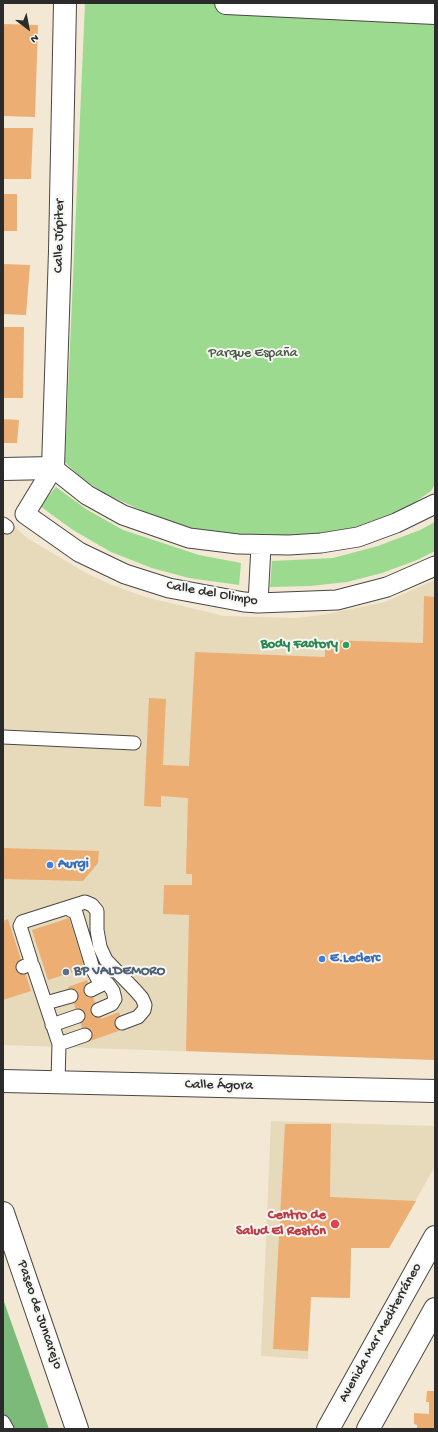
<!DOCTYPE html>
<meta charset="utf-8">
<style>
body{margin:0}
#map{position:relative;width:438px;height:1432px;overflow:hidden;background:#f2e8d4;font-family:"Gochi Hand",sans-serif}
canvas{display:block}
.frame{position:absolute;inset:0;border:4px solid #2b2b2b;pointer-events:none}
.north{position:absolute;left:8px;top:8px;width:40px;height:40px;-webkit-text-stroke:3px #f6f6f2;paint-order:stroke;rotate:148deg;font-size:11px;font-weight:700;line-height:16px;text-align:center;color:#2b2b2b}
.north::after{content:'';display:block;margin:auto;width:14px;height:18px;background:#2b2b2b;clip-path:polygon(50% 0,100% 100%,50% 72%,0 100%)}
</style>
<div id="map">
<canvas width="438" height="1432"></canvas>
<div class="frame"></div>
<div class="north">N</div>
</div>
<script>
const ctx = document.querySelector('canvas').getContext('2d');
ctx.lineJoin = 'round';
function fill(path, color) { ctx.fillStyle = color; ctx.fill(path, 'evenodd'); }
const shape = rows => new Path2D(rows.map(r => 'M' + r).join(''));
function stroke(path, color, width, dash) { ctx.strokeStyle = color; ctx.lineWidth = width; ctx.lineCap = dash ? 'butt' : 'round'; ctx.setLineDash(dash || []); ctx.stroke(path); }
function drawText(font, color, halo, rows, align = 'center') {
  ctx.font = font + ' "Gochi Hand",sans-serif'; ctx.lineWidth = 4; ctx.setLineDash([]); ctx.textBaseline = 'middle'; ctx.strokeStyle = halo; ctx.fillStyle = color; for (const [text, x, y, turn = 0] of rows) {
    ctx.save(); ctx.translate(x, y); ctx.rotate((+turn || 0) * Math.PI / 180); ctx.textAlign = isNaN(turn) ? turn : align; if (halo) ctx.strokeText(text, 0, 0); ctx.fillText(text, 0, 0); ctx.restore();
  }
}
const built = shape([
 [3,515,27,538,86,573,112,585,145,597,224,616,295,618,322,615,385,602,435,580,435,1060,3,1045],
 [271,1121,435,1126,435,1166,389,1248,351,1248,350,1298,311,1297,308,1359,261,1356]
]);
const green = shape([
 [85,3,435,3,435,484,431,491,407,508,352,528,313,535,244,538,192,529,143,511,104,493,80,477,65,462],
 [56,487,86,509,123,530,199,555,241,563,239,585,189,578,152,568,111,552,73,530,40,506],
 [435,522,435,551,417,560,382,573,347,582,310,586,270,587,272,561,333,558,378,546,420,530]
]);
const forest = shape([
 [3,1299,49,1429,3,1429]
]);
const building = shape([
 [3,24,38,25,35,117,3,116],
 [3,128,33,128,31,179,3,179],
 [3,194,17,194,17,231,3,231],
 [3,264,30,265,26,315,3,314],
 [3,327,24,327,23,398,3,398],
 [3,419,19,420,17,443,3,443],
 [424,596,435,597,435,1060,186,1051,189,915,163,914,164,885,192,885,192,874,186,874,188,798,161,796,161,807,144,806,149,698,166,699,163,765,189,766,195,652,325,657,325,640,423,643],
 [3,848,99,851,98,863,83,881,3,879],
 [69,918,85,968,48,980,32,930],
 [8,919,31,991,3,1000,3,921],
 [87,980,101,1019,119,1012,124,1029,87,1042,68,987],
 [285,1124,331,1124,330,1197,416,1201,389,1248,351,1248,350,1298,311,1297,308,1351,273,1349],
 [427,1391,435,1391,435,1429,417,1429,417,1425,414,1424,414,1413,429,1414,429,1402,426,1402]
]);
const service = shape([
 [3,524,7,527],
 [3,737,134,743],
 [67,908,76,913,94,972,108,984,113,991,115,999,112,1004,98,1010],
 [30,964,31,961,20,926,22,922,85,902,92,905,97,911,97,930,100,947,106,960,135,990,142,998,145,1005,144,1010,138,1017,122,1023],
 [23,967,30,964,33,966,59,1044,58,1082],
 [91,990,101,985,95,974],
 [46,1003,71,996],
 [52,1025,78,1016],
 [59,1044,85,1035],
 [3,1422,7,1429]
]);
const pedestrian = shape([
 [435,504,396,523,358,537,321,543,289,545,238,544,189,538,123,515,87,495,53,468,25,514,79,552,125,574,169,588,244,602,258,603,337,600,387,587,435,566],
 [258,603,261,546]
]);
const minor = shape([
 [226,3,435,13],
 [3,469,53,468,60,251,65,3],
 [3,1081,435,1091],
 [3,1213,77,1429]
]);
const tertiary = shape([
 [328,1429,435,1237],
 [368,1429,435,1309]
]);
const markers = [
 [346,645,4,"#2e9e5b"],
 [50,865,4,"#3f7fe0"],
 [322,959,4,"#3f7fe0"],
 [66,972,4,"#5c6f8a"],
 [335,1224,5,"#e0444e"]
];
const streetNames = [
 ["Calle Júpiter",60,236,-89],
 ["Calle del Olimpo",212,594,10],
 ["Calle Ágora",219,1086,1],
 ["Paseo de Juncarejo",39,1315,71],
 ["Avenida Mar Mediterráneo",381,1333,-61]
];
const parkNames = [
 ["Parque España",253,354]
];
const leisureNames = [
 ["Body Factory",338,645]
];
const shopNames = [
 ["Aurgi",58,865],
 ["E.Leclerc",330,959]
];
const serviceNames = [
 ["BP VALDEMORO",74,972]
];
const healthNames = [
 ["Centro de",326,1216],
 ["Salud El Restón",326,1232]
];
fill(built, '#e6daba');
fill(green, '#9bda8f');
fill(forest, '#7cba7a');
fill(building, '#ecae72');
stroke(service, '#494744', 15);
stroke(pedestrian, '#494744', 21);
stroke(minor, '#494744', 24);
stroke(tertiary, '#494744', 24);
stroke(service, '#fff', 13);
stroke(pedestrian, '#fff', 19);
stroke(minor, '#fff', 22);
stroke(tertiary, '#fff', 22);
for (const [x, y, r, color] of markers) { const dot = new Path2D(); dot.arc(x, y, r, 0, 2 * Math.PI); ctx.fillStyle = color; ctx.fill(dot); stroke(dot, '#f6f6f2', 1.5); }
drawText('14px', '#2b2b2b', '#f6f6f2', streetNames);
drawText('14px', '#475744', '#f6f6f2', parkNames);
drawText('bold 14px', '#27864d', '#f6f6f2', leisureNames, 'right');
drawText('bold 14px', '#366cbe', '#f6f6f2', shopNames, 'left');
drawText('bold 14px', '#4e5e75', '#f6f6f2', serviceNames, 'left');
drawText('bold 14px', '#be3a42', '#f6f6f2', healthNames, 'right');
</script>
